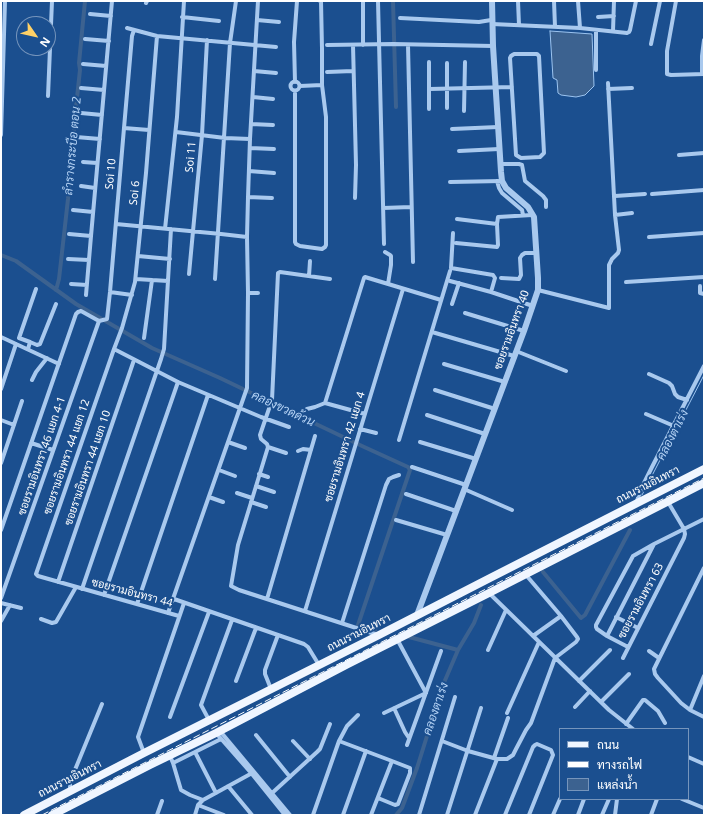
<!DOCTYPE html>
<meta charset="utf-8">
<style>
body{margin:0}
#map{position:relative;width:705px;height:816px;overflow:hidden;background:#1b4f8f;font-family:"Noto Sans",Sarabun,sans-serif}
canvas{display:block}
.frame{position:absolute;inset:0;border:2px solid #fff;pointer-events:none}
.legend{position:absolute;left:559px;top:728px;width:130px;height:72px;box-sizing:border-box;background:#1b4f8f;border:1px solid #7695bc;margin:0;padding:5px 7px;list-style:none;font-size:12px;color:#fff}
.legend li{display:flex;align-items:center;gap:8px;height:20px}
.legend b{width:20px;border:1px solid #7695bc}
.north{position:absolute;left:16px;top:16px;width:40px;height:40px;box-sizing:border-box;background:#1b4f8f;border:1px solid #7695bc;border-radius:50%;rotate:124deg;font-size:11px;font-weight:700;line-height:16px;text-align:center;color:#fff}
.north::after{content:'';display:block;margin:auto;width:14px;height:18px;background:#ffd166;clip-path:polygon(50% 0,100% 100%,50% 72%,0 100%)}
</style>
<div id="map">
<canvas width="705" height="816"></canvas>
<div class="frame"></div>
<ul class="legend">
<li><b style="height:5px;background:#f0f6ff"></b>ถนน</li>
<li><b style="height:5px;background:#fff"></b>ทางรถไฟ</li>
<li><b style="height:11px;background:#3c6290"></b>แหล่งน้ำ</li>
</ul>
<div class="north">N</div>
</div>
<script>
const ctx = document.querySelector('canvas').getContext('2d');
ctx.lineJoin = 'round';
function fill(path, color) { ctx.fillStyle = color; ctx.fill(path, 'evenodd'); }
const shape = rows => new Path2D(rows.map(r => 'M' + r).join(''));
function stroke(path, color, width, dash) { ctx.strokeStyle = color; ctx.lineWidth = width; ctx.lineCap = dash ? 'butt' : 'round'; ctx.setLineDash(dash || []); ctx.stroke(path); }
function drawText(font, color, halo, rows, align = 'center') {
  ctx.font = font + ' "Noto Sans",Sarabun,sans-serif'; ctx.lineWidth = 4; ctx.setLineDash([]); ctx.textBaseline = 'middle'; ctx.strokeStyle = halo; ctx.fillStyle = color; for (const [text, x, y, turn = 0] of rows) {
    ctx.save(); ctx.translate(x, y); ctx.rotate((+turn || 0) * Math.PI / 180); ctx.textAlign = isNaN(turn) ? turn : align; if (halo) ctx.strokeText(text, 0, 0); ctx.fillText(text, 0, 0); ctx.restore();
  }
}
const water = shape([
 [550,31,592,34,594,86,585,95,576,97,561,95,558,93,557,80,553,78,550,31]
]);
const stream = shape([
 [642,495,704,375]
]);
const canal = shape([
 [393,1,396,107],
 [1,255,16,261,76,304,152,348,220,378,362,446,408,467,410,470,358,625,375,630],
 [56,290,59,279,68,199,76,107,80,70,79,63,85,1],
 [543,572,581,618,585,615,630,530],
 [409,637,458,650],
 [396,815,402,808,417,768,443,685,458,650,474,623,481,605]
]);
const minor = shape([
 [363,1,363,45],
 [378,1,384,244],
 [518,1,519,25],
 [554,1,555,27],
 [578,1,580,28],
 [676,1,667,51,667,74,671,75,704,74],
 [146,3,147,1],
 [90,14,111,16],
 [182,17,219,21],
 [598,17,614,16],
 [400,18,479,22,491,20],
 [257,20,279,22],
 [492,24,580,28,627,33,629,32,630,30,636,1],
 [127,28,157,36,276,47],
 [596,30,596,70],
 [613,31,614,1],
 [157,36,146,173,135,282,122,328,114,349,36,574,38,576,179,616],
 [85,39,109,41],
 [651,44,660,1],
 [327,45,393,44,493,46],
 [353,45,356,165,355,198],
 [408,45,413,262],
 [514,54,537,54,539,56,544,153,540,157,521,158,516,155,510,58,511,56,514,54],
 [83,64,106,66],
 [254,71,276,73],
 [327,72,353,71],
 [702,74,702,56,704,40],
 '290.5 86a4.5 4.5 0 1 1 9 0a4.5 4.5 0 1 1-9 0Z',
 [295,82,294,42,297,1],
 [300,86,322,85],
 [81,88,104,90],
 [430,89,512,87],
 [608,89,632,88],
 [295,91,295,242,296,244,300,246,322,249,325,247,326,245,326,117,322,85,322,49,321,1,320,1],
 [48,96,52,1],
 [253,97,273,99],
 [447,108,447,63],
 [429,109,429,62],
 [464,111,465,62],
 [81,113,102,115],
 [251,124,273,125],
 [124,128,149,130],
 [452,129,498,127],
 [176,132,225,138,250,139],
 [1,135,5,1],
 [76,137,100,139],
 [250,148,274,149],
 [459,151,499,149],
 [679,155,704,153],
 [83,162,97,163],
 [500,164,519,164,522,165,525,181,543,196,546,200,546,207],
 [249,171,274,173],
 [497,181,499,188,502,193,522,210,523,215],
 [450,182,502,181],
 [81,186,95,188],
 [652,194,704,190],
 [615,196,645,194],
 [248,197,272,198],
 [383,208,411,207],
 [73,210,93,212],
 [615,215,632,213],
 [457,219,497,224],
 [116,224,221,234,247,237],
 [165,229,177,117,184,1],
 [453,233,451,268,493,275,495,278,491,292],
 [69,234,91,236],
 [649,237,704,233],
 [456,243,497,247,498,245,497,224,498,217,532,215],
 [385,252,390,255,391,256,391,265,388,284],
 [138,256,170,259],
 [68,259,89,260],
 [189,274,202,135,207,40],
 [309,276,310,261],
 [501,278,519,279,521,275,520,258,522,255,525,253,536,253],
 [136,279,168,281],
 [215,279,230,43,236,1],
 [330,279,280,272,278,273,272,400,260,435,261,439,267,444,268,447,238,545,231,586,239,590,378,635],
 [450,281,491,292,533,306],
 [626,282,704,277],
 [71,284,87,285],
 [700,286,700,293,704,294],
 [538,290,609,308,609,265,612,259,618,253,619,250,615,215,608,83],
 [110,292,132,295],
 [248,293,258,293],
 [86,295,91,236,112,1],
 [452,304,459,283],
 [465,313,524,331],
 [432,332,514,356],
 [1,337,59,364],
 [144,338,152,280],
 [30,342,19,338,36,289],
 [28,349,30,342,37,345,40,344,56,304],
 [114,349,178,382,261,417,289,427],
 [516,351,566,371],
 [444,364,505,382],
 [649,374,669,383,672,386,675,394,678,397,687,400],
 [32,380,36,372,47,358],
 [1,389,16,344],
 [435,390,495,409],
 [325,403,364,278,365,277,441,300],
 [307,409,315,407,325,403,365,414],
 [646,414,674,426],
 [427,415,485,434],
 [1,420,14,425],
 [360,429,376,433],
 [399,440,450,271],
 [228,442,245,448],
 [420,442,476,459],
 [31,443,53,450],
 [268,447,286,453],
 [298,451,303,449,311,450],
 [1,463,22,401],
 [412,467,466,485],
 [219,470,235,476],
 [259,474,268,477],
 [256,486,274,492],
 [464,489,512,510],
 [237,493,252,498],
 [406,494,456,511],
 [209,497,223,502],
 [251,502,266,507],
 [636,504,641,489,652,467,704,366],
 [396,520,447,535],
 [1,530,76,314,78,312,81,311,99,321,107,319,110,292,124,128,132,36,134,30],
 [704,568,654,669,655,674,658,678,681,703,690,710,704,717],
 [58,582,134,360],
 [82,589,161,359,164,349,171,229],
 [489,593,609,710,633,729],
 [104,595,178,382],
 [1,598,99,321],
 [174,599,304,644,308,647,319,665],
 [267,599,315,436],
 [1,603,21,608],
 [137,604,208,395],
 [305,611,403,289],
 [168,613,247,388,248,293,247,237,248,197,250,139,258,1],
 [616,617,638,628],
 [41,619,52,623,56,622,76,587],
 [1,621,10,605],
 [342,623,386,485,389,479,393,477,399,475],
 [533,636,561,616],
 [607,636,654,544,704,519],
 [628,647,607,636,597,629,596,627,596,625,633,556,654,544],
 [488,650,506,610],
 [649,651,659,658],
 [623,658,684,538,685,534,684,529,668,502],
 [236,681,256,628],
 [579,681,610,650],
 [271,689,265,674,265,670,278,635],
 [601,702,629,674],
 [575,707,590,691],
 [394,708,405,732,409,738],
 [690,710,704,676],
 [384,713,426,693,397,639],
 [507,713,539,642],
 [170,717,209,612],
 [209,720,201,705,232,620],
 [626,724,643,700,645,700,658,711,665,723],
 [220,731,290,815],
 [216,733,252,774,285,815],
 [256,735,290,777],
 [293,741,310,759],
 [339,741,392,761,410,768,410,773,398,804,395,805,378,798],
 [442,741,468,751,497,759],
 [407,745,441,651],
 [195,752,216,793],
 [144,753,138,737,184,603],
 [170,756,173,763,181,790,190,795,203,800],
 [688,757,704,764],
 [494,758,508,718],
 [173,763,221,739],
 [228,786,252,815],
 [71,790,70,787,70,782,102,704],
 [271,794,317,752,320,749,330,724],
 [682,799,704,808],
 [198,805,224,815],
 [157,815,162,801],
 [195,815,198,805,203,800,254,772],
 [313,815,339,741,347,726,358,715],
 [343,815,366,751],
 [371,815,392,761],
 [419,815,455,697],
 [447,815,481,708],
 [475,815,497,759,507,759,513,755,516,749,526,730,531,723,555,658,576,642,578,639,577,637,561,616,526,575],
 [505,815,533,747,535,745,537,744,551,750,553,755,529,815],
 [553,815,560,799],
 [578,815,584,799],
 [602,815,609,799],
 [615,815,617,799],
 [651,815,657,799]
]);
const tertiary = shape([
 [417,615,524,331,538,290,538,278,534,217,528,207,506,188,502,181,501,172,493,46,492,1]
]);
const primary = shape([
 [24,815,144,753,379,635,490,578,704,469],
 [52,815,150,765,216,733,348,664,489,593,704,483]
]);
const rail = shape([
 [42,815,704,478]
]);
const streetNames = [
 ["Soi 11",191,157,-85],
 ["Soi 10",111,174,-85],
 ["Soi 6",135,193,-84],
 ["ซอยรามอินทรา 40",512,330,-70],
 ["ซอยรามอินทรา 42 แยก 4",345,447,-73],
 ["ซอยรามอินทรา 46 แยก 4-1",42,456,-71],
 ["ซอยรามอินทรา 44 แยก 12",67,457,-71],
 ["ซอยรามอินทรา 44 แยก 10",88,468,-71],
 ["ถนนรามอินทรา",648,485,-27],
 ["ซอยรามอินทรา 44",132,593,15],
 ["ซอยรามอินทรา 63",641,601,-62],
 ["ถนนรามอินทรา",359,633,-27],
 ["ถนนรามอินทรา",70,779,-27]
];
const waterNames = [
 ["ลำรางกระบือ ตอน 2",73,146,-85],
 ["คลองขวดด้วน",283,409,25],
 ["คลองตาเร่ง",673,435,-63],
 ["คลองตาเร่ง",436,709,-71]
];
fill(water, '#3c6290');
stroke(water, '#9cc4f0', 1);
stroke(stream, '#9cc4f0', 1);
stroke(canal, '#3c6290', 4);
stroke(minor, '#a9c9ee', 4);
stroke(tertiary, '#a9c9ee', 6);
stroke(primary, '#f0f6ff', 8);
stroke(rail, '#fff', 1, [7, 3]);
drawText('11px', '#fff', '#1b4f8f', streetNames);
drawText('italic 12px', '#b5d3f5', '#1b4f8f', waterNames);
</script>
